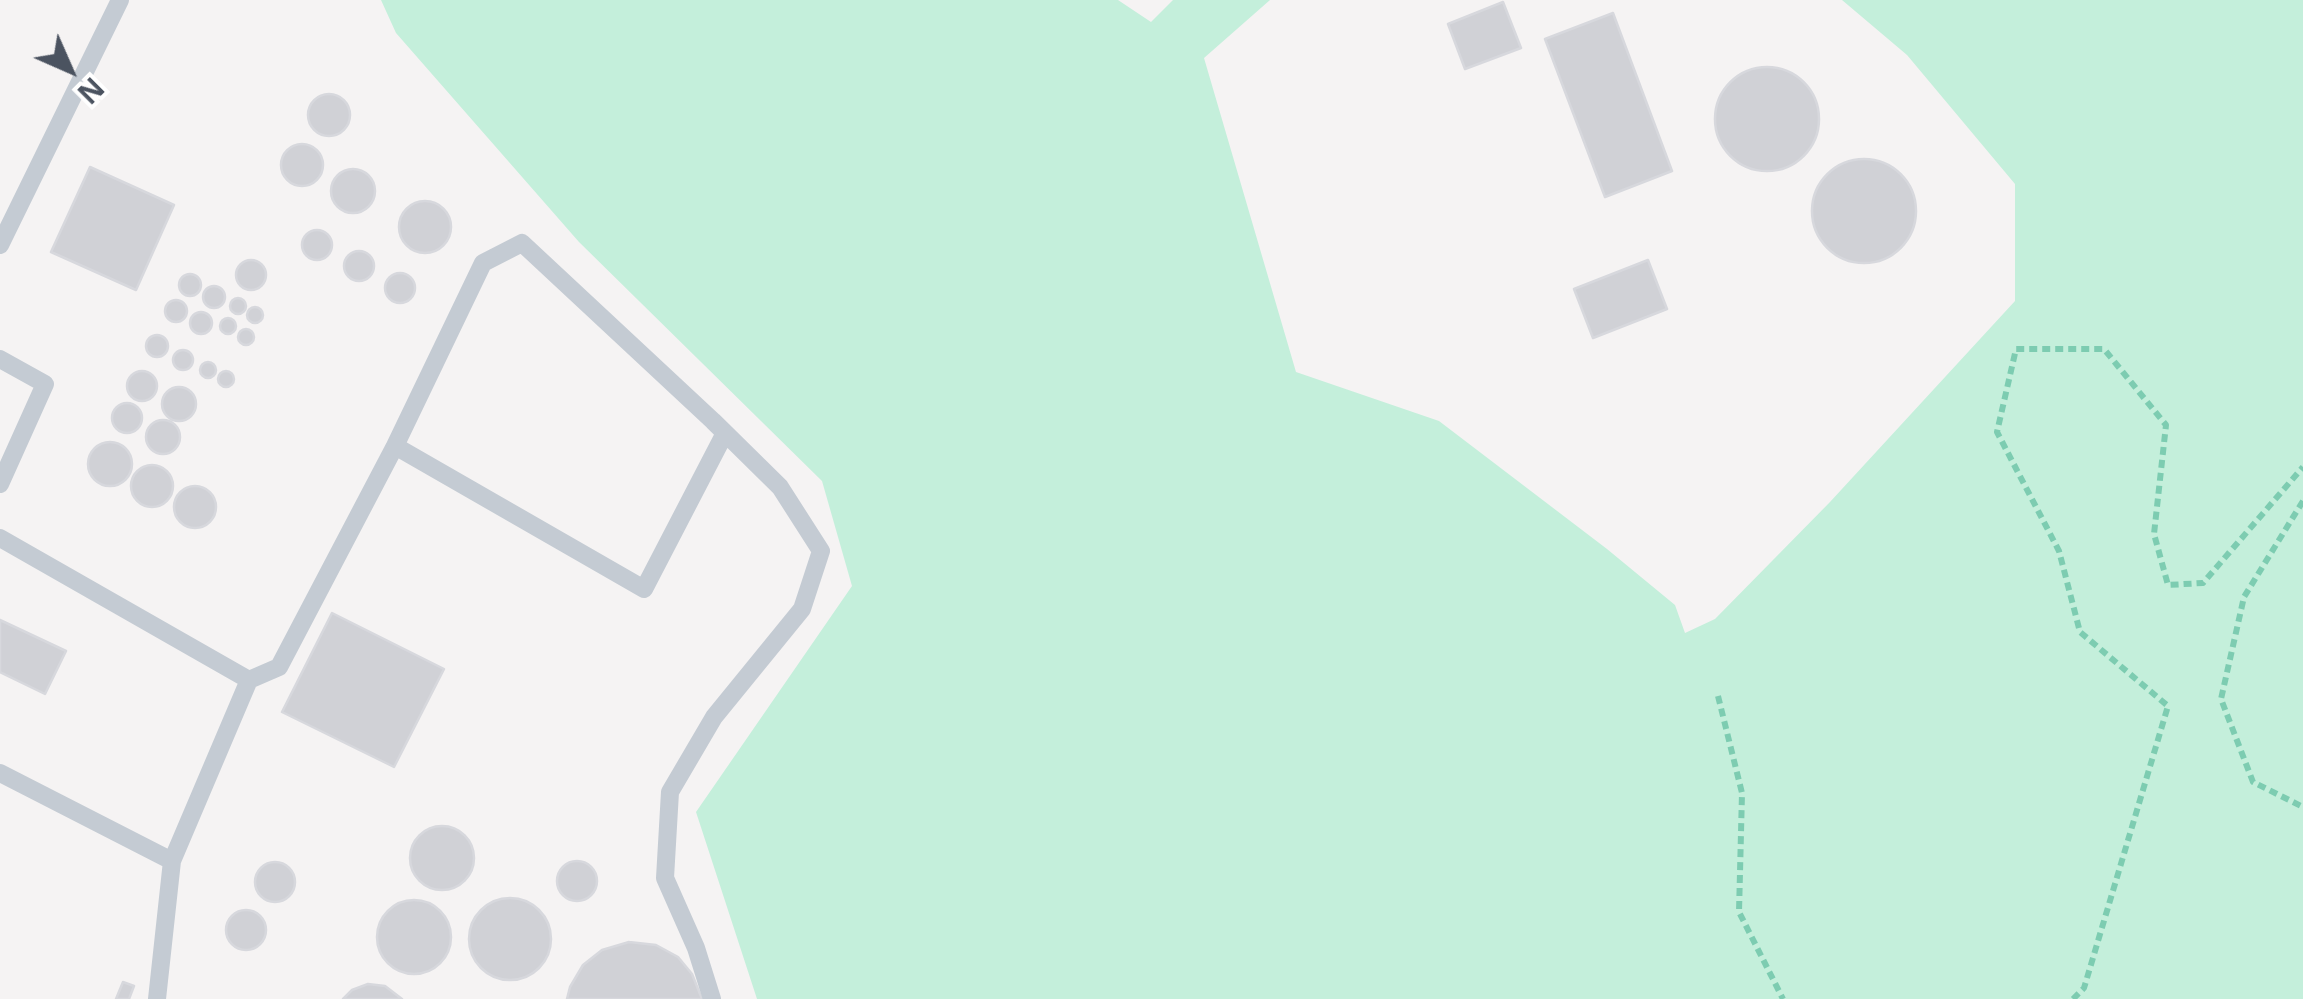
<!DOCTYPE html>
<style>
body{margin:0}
#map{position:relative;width:2303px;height:999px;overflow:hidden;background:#f5f3f3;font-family:"Noto Sans",sans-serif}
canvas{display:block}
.north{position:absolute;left:20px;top:20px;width:100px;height:100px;-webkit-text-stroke:8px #fff;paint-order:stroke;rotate:135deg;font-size:28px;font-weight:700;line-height:40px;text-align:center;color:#4b5360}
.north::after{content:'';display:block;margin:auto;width:35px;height:45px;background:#4b5360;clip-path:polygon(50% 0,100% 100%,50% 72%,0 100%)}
</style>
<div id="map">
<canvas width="2303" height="999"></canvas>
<div class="north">N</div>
</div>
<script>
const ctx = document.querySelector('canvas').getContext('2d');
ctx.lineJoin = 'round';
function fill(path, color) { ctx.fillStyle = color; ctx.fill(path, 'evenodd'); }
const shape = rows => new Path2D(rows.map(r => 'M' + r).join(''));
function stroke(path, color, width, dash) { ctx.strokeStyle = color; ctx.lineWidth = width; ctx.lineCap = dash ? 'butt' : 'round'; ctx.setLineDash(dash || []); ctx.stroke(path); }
const green = shape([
 [381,0,1118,0,1151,22,1173,0,1270,0,1204,58,1296,372,1439,421,1607,549,1675,605,1685,633,1715,619,1830,502,2015,301,2015,184,1907,55,1842,0,2303,0,2303,999,757,999,696,812,852,586,822,481,579,242,396,33]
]);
const building = shape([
 [1503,2,1521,48,1465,69,1448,24,1503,2],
 [1613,13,1672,171,1605,197,1545,39,1613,13],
 '1715 119a52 52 0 1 1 104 0a52 52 0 1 1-104 0Z',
 '308 115a21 21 0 1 1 42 0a21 21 0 1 1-42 0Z',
 '281 165a21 21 0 1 1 42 0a21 21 0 1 1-42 0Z',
 '1812 211a52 52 0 1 1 104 0a52 52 0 1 1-104 0Z',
 [90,167,174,205,136,290,51,252,90,167],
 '331 191a22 22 0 1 1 44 0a22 22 0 1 1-44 0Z',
 '399 227a26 26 0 1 1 52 0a26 26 0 1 1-52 0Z',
 '302 245a15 15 0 1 1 30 0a15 15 0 1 1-30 0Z',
 '344 266a15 15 0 1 1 30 0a15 15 0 1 1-30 0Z',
 '236 275a15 15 0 1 1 30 0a15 15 0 1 1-30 0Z',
 [1648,260,1667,309,1593,338,1574,289,1648,260],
 '385 288a15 15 0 1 1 30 0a15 15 0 1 1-30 0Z',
 '179 285a11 11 0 1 1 22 0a11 11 0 1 1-22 0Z',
 '203 297a11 11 0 1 1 22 0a11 11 0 1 1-22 0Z',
 '230 306a8 8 0 1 1 16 0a8 8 0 1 1-16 0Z',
 '165 311a11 11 0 1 1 22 0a11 11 0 1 1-22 0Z',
 '247 315a8 8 0 1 1 16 0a8 8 0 1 1-16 0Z',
 '190 323a11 11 0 1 1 22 0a11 11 0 1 1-22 0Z',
 '220 326a8 8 0 1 1 16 0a8 8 0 1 1-16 0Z',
 '238 337a8 8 0 1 1 16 0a8 8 0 1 1-16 0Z',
 '146 346a11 11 0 1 1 22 0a11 11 0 1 1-22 0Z',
 '173 360a10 10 0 1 1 20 0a10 10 0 1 1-20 0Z',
 '200 370a8 8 0 1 1 16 0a8 8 0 1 1-16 0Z',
 '218 379a8 8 0 1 1 16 0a8 8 0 1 1-16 0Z',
 '127 386a15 15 0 1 1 30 0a15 15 0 1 1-30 0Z',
 '162 404a17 17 0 1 1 34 0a17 17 0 1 1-34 0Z',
 '112 418a15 15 0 1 1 30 0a15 15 0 1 1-30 0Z',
 '146 437a17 17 0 1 1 34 0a17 17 0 1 1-34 0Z',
 '88 464a22 22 0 1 1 44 0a22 22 0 1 1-44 0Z',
 '131 486a21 21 0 1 1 42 0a21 21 0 1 1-42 0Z',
 '174 507a21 21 0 1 1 42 0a21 21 0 1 1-42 0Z',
 [332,613,444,669,394,767,282,712,332,613],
 [0,620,66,651,45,694,0,672,0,620],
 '410 858a32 32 0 1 1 64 0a32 32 0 1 1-64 0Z',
 '557 881a20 20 0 1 1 40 0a20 20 0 1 1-40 0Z',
 '255 882a20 20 0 1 1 40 0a20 20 0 1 1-40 0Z',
 '469 939a41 41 0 1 1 82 0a41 41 0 1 1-82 0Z',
 '377 937a37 37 0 1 1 74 0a37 37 0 1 1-74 0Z',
 '226 930a20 20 0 1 1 40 0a20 20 0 1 1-40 0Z',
 [629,942,656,945,678,957,692,974,702,999,567,999,570,987,583,965,602,950,629,942],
 [123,982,134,986,129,999,116,999,123,982],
 [368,984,385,986,402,999,343,999,352,990,368,984]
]);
const path = shape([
 [2303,501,2244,597,2221,699,2253,782,2303,807],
 [1718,696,1742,793,1739,912,1783,999],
 [2073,999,2084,988,2168,706,2080,632,2059,551,1997,432,2016,349,2104,349,2166,425,2154,534,2168,585,2203,583,2303,467]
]);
const service = shape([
 [0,245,120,0],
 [0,359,45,384,0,484],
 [395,446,644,589,725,433],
 [0,538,249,680,172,861],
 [249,680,279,667,395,446,483,263,522,243,713,421,780,487,821,551,802,609,714,717,670,792,665,878,696,948,712,999],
 [0,773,172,861,157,999]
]);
fill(green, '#c4efdb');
fill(building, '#d0d1d6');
stroke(building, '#d7d8dd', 2.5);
stroke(path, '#7dccb1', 6, [8, 5]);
stroke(service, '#c4cbd3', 18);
</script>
